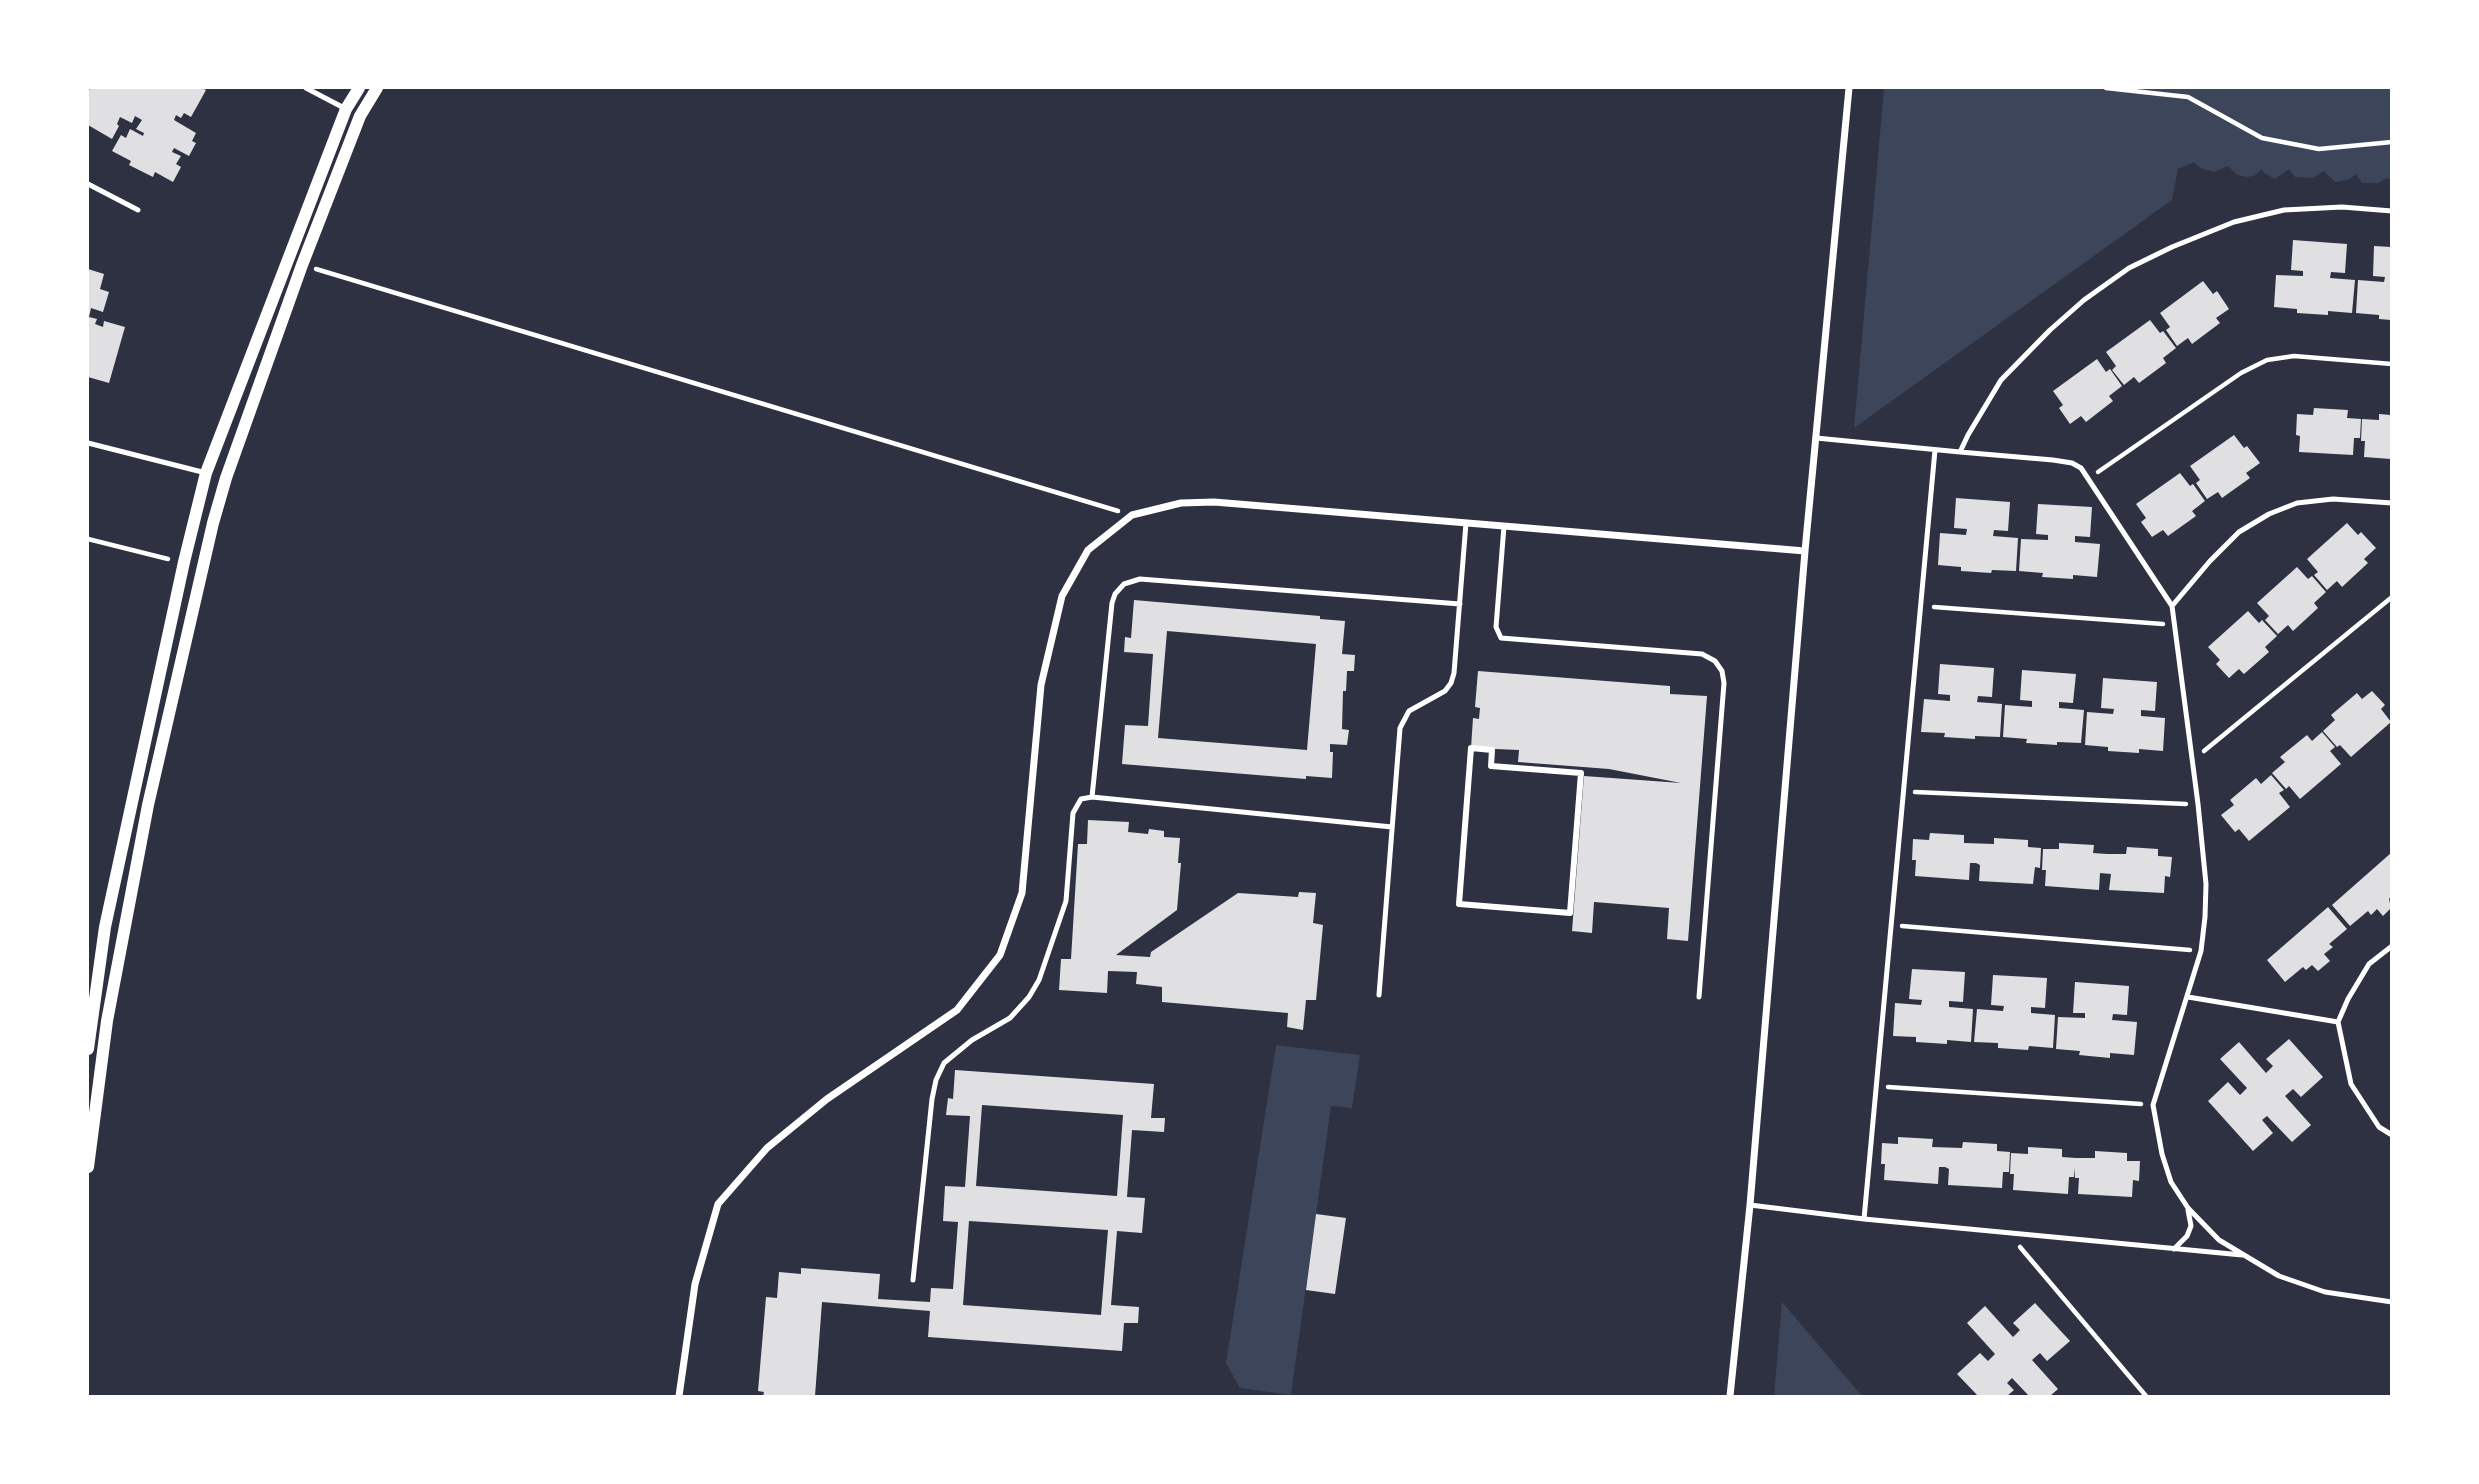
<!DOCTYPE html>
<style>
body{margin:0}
#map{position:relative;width:2479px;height:1484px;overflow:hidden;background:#2d3142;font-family:"Source Sans 3",sans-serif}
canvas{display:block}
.frame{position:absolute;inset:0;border:89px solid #fff;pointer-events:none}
</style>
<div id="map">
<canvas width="2479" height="1484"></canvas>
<div class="frame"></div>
</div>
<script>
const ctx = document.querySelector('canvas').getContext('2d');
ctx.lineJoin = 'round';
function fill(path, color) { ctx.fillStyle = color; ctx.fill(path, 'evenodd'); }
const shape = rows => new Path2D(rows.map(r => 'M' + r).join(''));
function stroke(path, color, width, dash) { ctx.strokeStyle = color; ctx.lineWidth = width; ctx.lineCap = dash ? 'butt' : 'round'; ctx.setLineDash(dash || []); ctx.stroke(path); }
const green = shape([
 [1884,88,2391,88,2391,181,2387,178,2378,183,2362,183,2356,174,2348,180,2335,182,2324,171,2313,178,2295,177,2289,169,2275,179,2264,173,2262,169,2254,176,2245,177,2236,174,2228,166,2214,172,2200,168,2194,162,2178,169,2172,200,1854,428],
 [1276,1045,1360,1055,1352,1108,1331,1106,1291,1395,1240,1388,1226,1363],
 [1782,1302,1862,1396,1774,1396]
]);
const building = shape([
 [90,88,201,88,206,90,191,117,184,113,181,118,176,115,174,120,196,133,192,141,196,143,189,156,174,148,172,152,181,156,176,164,181,167,173,182,155,172,153,177,129,165,131,161,112,151,121,135,126,138,130,129,143,136,144,133,136,129,142,120,135,116,132,123,120,117,117,124,119,126,112,139,88,125,88,93],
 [2293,240,2347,244,2345,273,2331,272,2330,278,2355,280,2352,313,2328,311,2328,315,2297,313,2297,309,2274,307,2276,275,2303,276,2303,271,2291,270],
 [2374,246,2391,247,2391,320,2379,319,2379,315,2356,313,2358,280,2384,282,2385,277,2373,276],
 [88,269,104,274,100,289,109,292,103,312,91,308,89,317,97,319,95,324,103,327,104,321,125,327,109,383,88,377],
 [2203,281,2213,294,2217,291,2229,309,2216,318,2220,323,2192,344,2188,338,2177,346,2166,330,2170,327,2160,313],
 [2150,320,2160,333,2163,331,2176,348,2163,358,2166,363,2139,383,2134,377,2124,385,2112,370,2116,366,2106,352],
 [2097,359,2106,372,2110,369,2122,386,2109,396,2113,401,2086,422,2081,416,2070,424,2059,408,2063,405,2053,391],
 [2314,408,2348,410,2347,418,2361,419,2360,438,2354,438,2353,455,2299,452,2300,436,2296,435,2297,414,2313,415],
 [2379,414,2391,415,2391,459,2364,457,2365,441,2361,441,2362,419,2379,420],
 [2234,435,2244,448,2247,446,2260,463,2246,473,2250,478,2222,498,2218,492,2207,499,2196,483,2200,480,2190,466],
 [2180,473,2190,486,2193,484,2205,501,2192,511,2196,516,2168,536,2163,530,2152,537,2141,522,2146,518,2136,504],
 [1956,498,2010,502,2008,531,1994,530,1993,536,2018,538,2016,571,1992,570,1991,573,1961,571,1961,567,1938,565,1940,533,1966,535,1967,529,1954,528],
 [2038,504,2092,507,2090,537,2075,536,2075,542,2100,544,2097,577,2073,575,2073,579,2042,577,2043,573,2019,571,2021,539,2048,540,2048,535,2036,534],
 [2347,523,2358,535,2361,532,2376,548,2364,559,2368,563,2342,587,2337,581,2327,590,2314,575,2318,572,2307,559],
 [2297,567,2308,579,2312,576,2326,592,2314,603,2318,608,2293,631,2288,625,2278,634,2265,620,2269,616,2257,603],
 [1134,600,1320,616,1320,619,1345,621,1342,654,1355,655,1354,671,1347,671,1346,691,1343,691,1342,729,1349,730,1347,745,1330,744,1330,752,1333,752,1332,778,1306,776,1306,779,1122,764,1125,725,1148,726,1153,654,1124,652,1125,637,1131,638],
 [1167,631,1316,644,1307,750,1158,738],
 [2248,611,2259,623,2262,620,2277,636,2265,647,2269,652,2244,674,2239,669,2229,678,2216,664,2220,660,2208,647],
 [1940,664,1994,668,1992,697,1978,696,1977,702,2002,704,2000,737,1975,736,1975,739,1944,737,1945,733,1921,732,1924,699,1950,701,1950,695,1938,694],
 [2022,670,2076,674,2073,703,2059,702,2059,708,2084,710,2081,743,2057,742,2057,745,2026,743,2027,739,2003,737,2005,705,2032,707,2032,701,2020,700],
 [1478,671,1670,686,1670,694,1707,696,1688,941,1667,939,1669,908,1594,902,1592,933,1572,931,1584,776,1681,783,1609,769,1518,762,1519,750,1471,748,1473,718,1479,719,1480,708,1475,707],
 [2103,678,2157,682,2155,711,2141,710,2141,716,2165,718,2163,751,2139,749,2139,753,2108,751,2108,747,2085,745,2087,712,2113,714,2114,709,2101,708],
 [2372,691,2385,705,2381,709,2391,722,2351,757,2340,745,2337,747,2323,731,2335,720,2331,715,2357,693,2362,699],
 [2322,732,2335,747,2330,751,2341,764,2300,799,2289,786,2286,789,2272,773,2285,762,2280,757,2307,735,2312,741],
 [2271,775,2284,790,2279,793,2290,807,2249,841,2239,829,2235,832,2221,815,2234,805,2230,800,2256,778,2261,784],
 [1088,820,1129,822,1128,832,1148,834,1149,829,1164,831,1164,837,1180,838,1178,863,1181,863,1177,910,1116,955,1150,957,1151,952,1238,893,1298,897,1299,892,1316,893,1313,923,1323,925,1316,1000,1306,1000,1303,1030,1287,1027,1288,1013,1162,1002,1162,987,1136,984,1137,972,1108,971,1107,993,1059,990,1061,959,1071,959,1078,844,1087,844],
 [1930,833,1964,835,1964,843,1994,844,1994,838,2028,840,2028,847,2041,848,2040,868,2035,867,2033,884,1979,881,1980,865,1976,863,1970,863,1969,880,1915,876,1916,860,1912,860,1913,839,1929,840],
 [2059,843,2094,845,2093,853,2107,854,2126,854,2127,847,2158,849,2158,856,2172,857,2170,877,2165,876,2164,893,2109,890,2111,874,2100,873,2099,890,2045,886,2046,870,2042,870,2043,849,2059,849],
 [2391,853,2391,896,2389,899,2391,908,2383,916,2377,909,2371,915,2368,911,2350,926,2332,905],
 [2328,907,2347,929,2329,944,2333,947,2324,954,2330,961,2318,971,2312,965,2306,970,2303,967,2285,982,2267,960],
 [1912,969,1965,972,1963,1002,1949,1001,1949,1007,1973,1009,1971,1042,1947,1040,1947,1044,1916,1042,1916,1037,1893,1036,1895,1003,1921,1005,1922,1000,1909,999],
 [1993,975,2047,978,2045,1008,2031,1007,2031,1013,2055,1015,2053,1048,2029,1046,2028,1050,1998,1048,1998,1043,1974,1042,1977,1009,2003,1011,2004,1006,1991,1005],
 [2075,982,2129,986,2127,1015,2113,1014,2112,1020,2137,1022,2134,1055,2110,1053,2110,1058,2079,1055,2080,1051,2056,1049,2058,1017,2085,1018,2085,1013,2073,1013],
 [2289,1039,2323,1077,2301,1097,2293,1089,2285,1096,2311,1125,2292,1142,2267,1116,2262,1120,2273,1133,2253,1151,2208,1101,2228,1082,2240,1095,2247,1088,2220,1059,2239,1042,2266,1073,2273,1066,2266,1059],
 [955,1070,1154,1084,1151,1118,1165,1118,1164,1132,1132,1130,1127,1197,1145,1198,1142,1233,1117,1231,1111,1305,1139,1307,1138,1323,1124,1323,1122,1351,928,1337,930,1311,822,1302,815,1396,763,1396,764,1392,758,1391,766,1297,777,1298,779,1272,801,1274,801,1268,880,1274,878,1299,930,1302,931,1288,953,1289,958,1222,943,1221,945,1186,965,1187,970,1116,946,1115,948,1098,953,1099],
 [982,1105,1123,1115,1117,1196,976,1186],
 [969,1221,1108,1230,1101,1315,963,1305],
 [1898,1137,1933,1139,1932,1147,1962,1148,1963,1142,1997,1144,1997,1151,2010,1152,2009,1172,2003,1172,2002,1188,1948,1185,1949,1169,1945,1167,1939,1167,1938,1184,1884,1180,1885,1164,1881,1164,1882,1143,1898,1144],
 [2028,1147,2062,1149,2062,1157,2076,1158,2095,1158,2095,1151,2127,1153,2127,1161,2140,1161,2139,1181,2133,1180,2132,1197,2078,1194,2079,1178,2075,1178,2075,1168,2074,1177,2069,1177,2068,1194,2013,1190,2014,1174,2010,1174,2011,1153,2028,1154],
 [1316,1214,1346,1218,1335,1294,1306,1290],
 [2035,1303,2070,1341,2047,1361,2040,1353,2032,1360,2058,1389,2050,1396,2029,1396,2012,1378,2007,1383,2014,1390,2007,1396,1978,1396,1957,1374,1980,1353,1988,1361,1995,1354,1967,1323,1985,1306,2013,1337,2020,1330,2013,1323]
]);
const path = shape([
 [2106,88,2188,97,2262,138,2319,149,2392,142],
 [316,269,1118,511],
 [2098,472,2241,373,2267,360,2294,356,2392,364],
 [88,539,168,559],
 [1934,607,2163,624],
 [2204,751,2392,597],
 [1915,792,2186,804],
 [1902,926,2190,950],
 [1888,1087,2141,1104],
 [2020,1247,2146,1396]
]);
const service = shape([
 [306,88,346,109],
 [88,184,138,210],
 [1816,438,1960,452,1968,435,2001,380,2050,330,2084,300,2129,268,2172,247,2234,222,2284,210,2342,207,2392,211],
 [88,443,206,473],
 [1960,452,2053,460,2072,463,2081,468,2172,606,2198,804,2206,884,2205,917,2201,951,2153,1105,2162,1154,2171,1182,2188,1208,2219,1240,2279,1276,2325,1292,2392,1302],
 [1504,526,1496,627,1501,638,1702,654,1715,661,1722,671,1724,683,1699,997],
 [2172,606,2210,561,2239,532,2269,514,2297,503,2333,499,2392,503],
 [1092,797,1112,603,1115,594,1124,584,1140,579,1460,604],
 [2392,946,2369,964,2348,999,2338,1022,2351,1084,2379,1127,2392,1135],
 [1379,995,1400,728,1409,711,1445,691,1451,683,1454,673,1466,523],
 [2188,997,2338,1022],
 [1750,1205,1864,1219,2242,1255],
 [1864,1219,1935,450],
 [2174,1249,2187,1236,2191,1226,2188,1210],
 [913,1280,932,1099,936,1080,944,1063,972,1040,1010,1018,1029,997,1039,980,1066,901,1073,813,1081,799,1092,797,1392,827]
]);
const pedestrian = shape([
 [1471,748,1492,750,1491,766,1581,773,1570,913,1459,904,1471,748]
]);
const minor = shape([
 [679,1396,695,1284,718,1204,767,1148,827,1099,957,1010,1000,955,1022,893,1041,685,1062,596,1088,550,1132,515,1181,503,1214,502,1805,551],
 [1730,1396,1750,1205,1805,551,1849,88]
]);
const tertiary = shape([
 [88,1049,105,927,184,562,206,473,346,109,359,88],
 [88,1167,107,1021,148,805,213,523,226,478,302,265,360,116,377,88]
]);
fill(green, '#3c4559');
fill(building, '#e0e0e3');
stroke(path, '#fff', 4.5);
stroke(service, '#fff', 5);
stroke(pedestrian, '#fff', 6);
stroke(minor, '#fff', 7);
stroke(tertiary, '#fff', 12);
</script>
